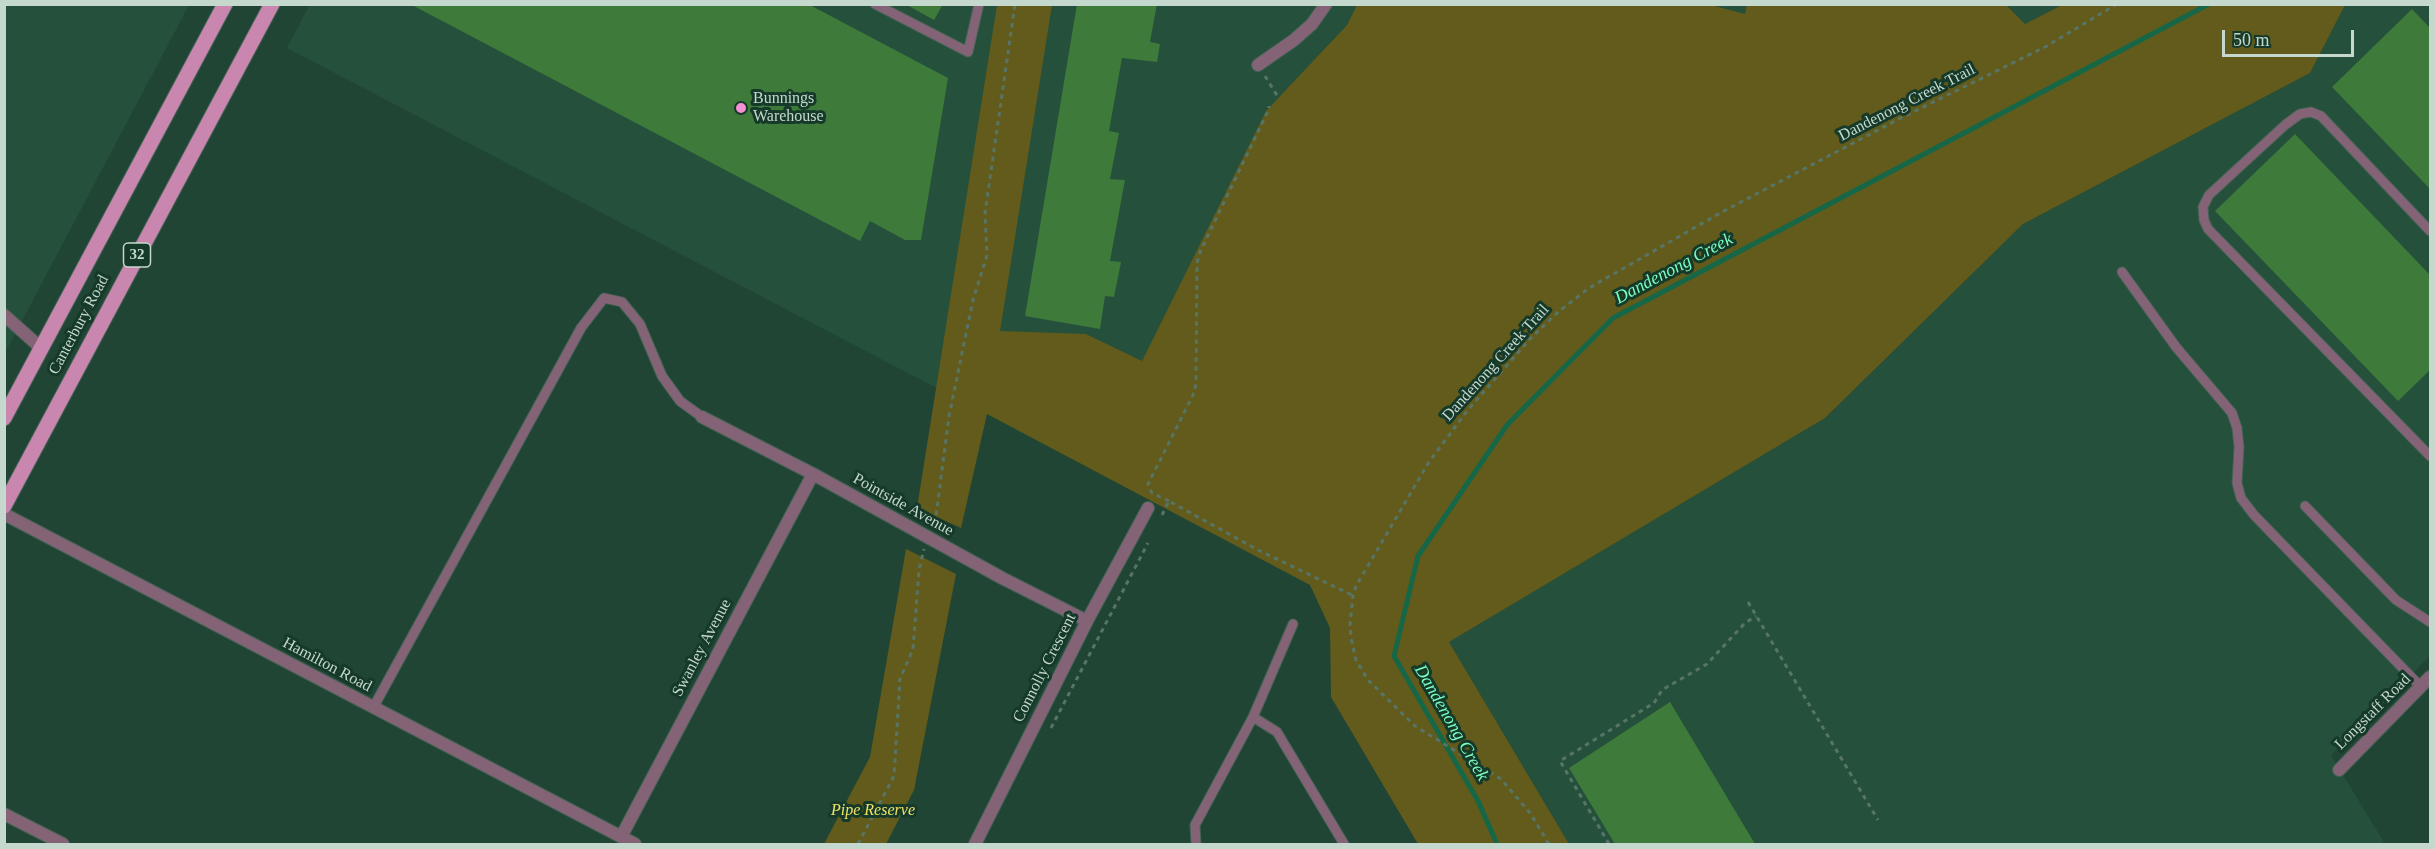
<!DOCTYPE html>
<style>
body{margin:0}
#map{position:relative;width:2435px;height:849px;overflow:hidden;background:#214534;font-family:"Times New Roman",serif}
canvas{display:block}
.frame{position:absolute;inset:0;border:6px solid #c5d8ce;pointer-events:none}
.scale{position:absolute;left:2222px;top:30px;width:132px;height:27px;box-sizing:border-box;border:3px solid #c5d8ce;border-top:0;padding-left:8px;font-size:18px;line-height:21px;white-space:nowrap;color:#c5d8ce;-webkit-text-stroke:4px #163a2a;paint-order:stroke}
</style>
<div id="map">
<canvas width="2435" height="849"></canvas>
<div class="frame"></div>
<div class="scale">50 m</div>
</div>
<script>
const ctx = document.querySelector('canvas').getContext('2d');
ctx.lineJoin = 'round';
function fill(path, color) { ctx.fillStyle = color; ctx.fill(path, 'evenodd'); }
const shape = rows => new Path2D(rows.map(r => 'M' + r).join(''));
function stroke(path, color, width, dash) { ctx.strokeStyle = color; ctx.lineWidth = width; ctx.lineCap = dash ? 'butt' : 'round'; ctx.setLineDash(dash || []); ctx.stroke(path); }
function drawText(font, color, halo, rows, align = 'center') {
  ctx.font = font + ' "Times New Roman",serif'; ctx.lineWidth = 6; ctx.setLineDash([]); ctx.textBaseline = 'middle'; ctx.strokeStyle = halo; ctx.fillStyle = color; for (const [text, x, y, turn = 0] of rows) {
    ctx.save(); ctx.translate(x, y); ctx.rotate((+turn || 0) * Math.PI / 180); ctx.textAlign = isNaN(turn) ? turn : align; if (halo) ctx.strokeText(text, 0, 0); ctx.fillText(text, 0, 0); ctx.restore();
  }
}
const built = shape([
 [310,4,1357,5,1347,25,1266,111,1142,361,1086,334,986,414,287,48],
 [5,5,189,5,5,353],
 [1711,5,1747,5,1745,14],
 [2006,5,2062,5,2025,24],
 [2345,5,2430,5,2430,656,2331,755,2385,844,1569,844,1449,642,1825,418,2023,224,2310,73]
]);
const green = shape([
 [1711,5,1745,14,1747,4,2006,5,2025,24,2062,5,2345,5,2310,73,2023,224,1825,418,1449,642,1569,844,1418,844,1331,697,1330,628,1310,585,987,414,961,528,917,508,997,5,1052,5,1000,331,1086,334,1142,361,1266,111,1347,25,1357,5],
 [906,549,956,574,914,790,886,844,824,844,870,757]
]);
const stream = shape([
 [1497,844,1478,801,1394,656,1418,556,1507,425,1613,318,2209,4]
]);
const building = shape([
 [410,4,808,4,948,78,921,240,905,240,870,221,860,241],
 [905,4,943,4,934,20],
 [1077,4,1157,4,1150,42,1160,44,1157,62,1122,58,1109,131,1119,133,1110,179,1125,180,1110,261,1121,262,1114,297,1105,296,1100,329,1025,316],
 [2412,9,2430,28,2430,189,2332,87],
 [2295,134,2430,275,2430,370,2398,401,2215,211],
 [1670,702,1755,844,1615,844,1569,768]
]);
const path = shape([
 [1265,76,1278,97],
 [1169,501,1152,493,1148,484,1194,393,1196,384,1197,263,1200,252,1269,109,1269,106],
 [1162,515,1169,501,1258,550,1352,595],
 [935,524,949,416,973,300,987,255,985,213,1015,4],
 [1748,602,1878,820],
 [1051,728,1148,543],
 [858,844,894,776,900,679,913,649,919,570,924,549],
 [1549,844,1530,813,1501,779,1415,726,1368,680,1356,660,1351,638,1350,625,1353,595,1356,586,1429,462,1467,411,1530,339,1558,312,1589,288,1722,212,1899,119,2045,47,2117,4],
 [1609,844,1560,761,1654,703,1662,690,1707,664,1745,623,1756,616]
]);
const service = shape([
 [875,4,968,52,979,4],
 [2430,231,2321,116,2311,112,2300,114,2285,125,2209,195,2203,207,2204,220,2208,229,2430,456],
 [2122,272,2176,347,2232,413,2237,428,2239,447,2237,483,2241,498,2254,515,2421,687],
 [2305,506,2396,600,2430,622],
 [1293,624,1253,717,1277,732,1344,844],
 [373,708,581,328,604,298,622,302,640,324,662,376,680,401,702,417],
 [1196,844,1195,825,1253,717]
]);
const minor = shape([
 [1258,65,1294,40,1312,24,1326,4],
 [4,315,41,348],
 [702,417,813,474,1002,578,1087,621],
 [4,514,635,844],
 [2339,770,2430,677],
 [4,814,63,844],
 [621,837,813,474],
 [975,844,1087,621,1148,508]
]);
const primary = shape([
 [4,418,225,4],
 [4,506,272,4]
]);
const markers = [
 [741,108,6,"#f590d1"]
];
const shields = [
 [137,255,27]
];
const shieldNames = [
 ["32",137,255]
];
const poiNames = [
 ["Bunnings",753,99],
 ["Warehouse",753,117]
];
const streetNames = [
 ["Dandenong Creek Trail",1907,103,-27],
 ["Canterbury Road",79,325,-62],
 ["Dandenong Creek Trail",1496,363,-48],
 ["Pointside Avenue",903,505,29],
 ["Swanley Avenue",702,648,-62],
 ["Hamilton Road",327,665,28],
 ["Connolly Crescent",1045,668,-63],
 ["Longstaff Road",2373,712,-45]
];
const parkNames = [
 ["Pipe Reserve",873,811]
];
const waterNames = [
 ["Dandenong Creek",1674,269,-28],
 ["Dandenong Creek",1451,723,60]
];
fill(built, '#24503c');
fill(green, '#635b1b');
stroke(stream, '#156748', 5);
fill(building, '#3e7a39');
stroke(service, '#426253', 11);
stroke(minor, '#426253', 14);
stroke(primary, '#426253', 17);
stroke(path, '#577566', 3, [4.5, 4.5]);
stroke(service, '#846377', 9);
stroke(minor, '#846377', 12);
stroke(primary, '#c986af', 15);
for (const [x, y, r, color] of markers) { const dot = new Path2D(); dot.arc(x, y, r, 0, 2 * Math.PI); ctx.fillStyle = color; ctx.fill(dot); stroke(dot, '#163a2a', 2); }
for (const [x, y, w] of shields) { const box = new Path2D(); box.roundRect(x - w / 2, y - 12, w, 24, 4.5); ctx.fillStyle = '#163a2a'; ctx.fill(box); stroke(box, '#c5d8ce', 1.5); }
drawText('bold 15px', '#c5d8ce', null, shieldNames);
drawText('16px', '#c5d8ce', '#163a2a', poiNames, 'left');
drawText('16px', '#c5d8ce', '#163a2a', streetNames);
drawText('italic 16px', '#f1e266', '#163a2a', parkNames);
drawText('italic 18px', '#79fdc2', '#163a2a', waterNames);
</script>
